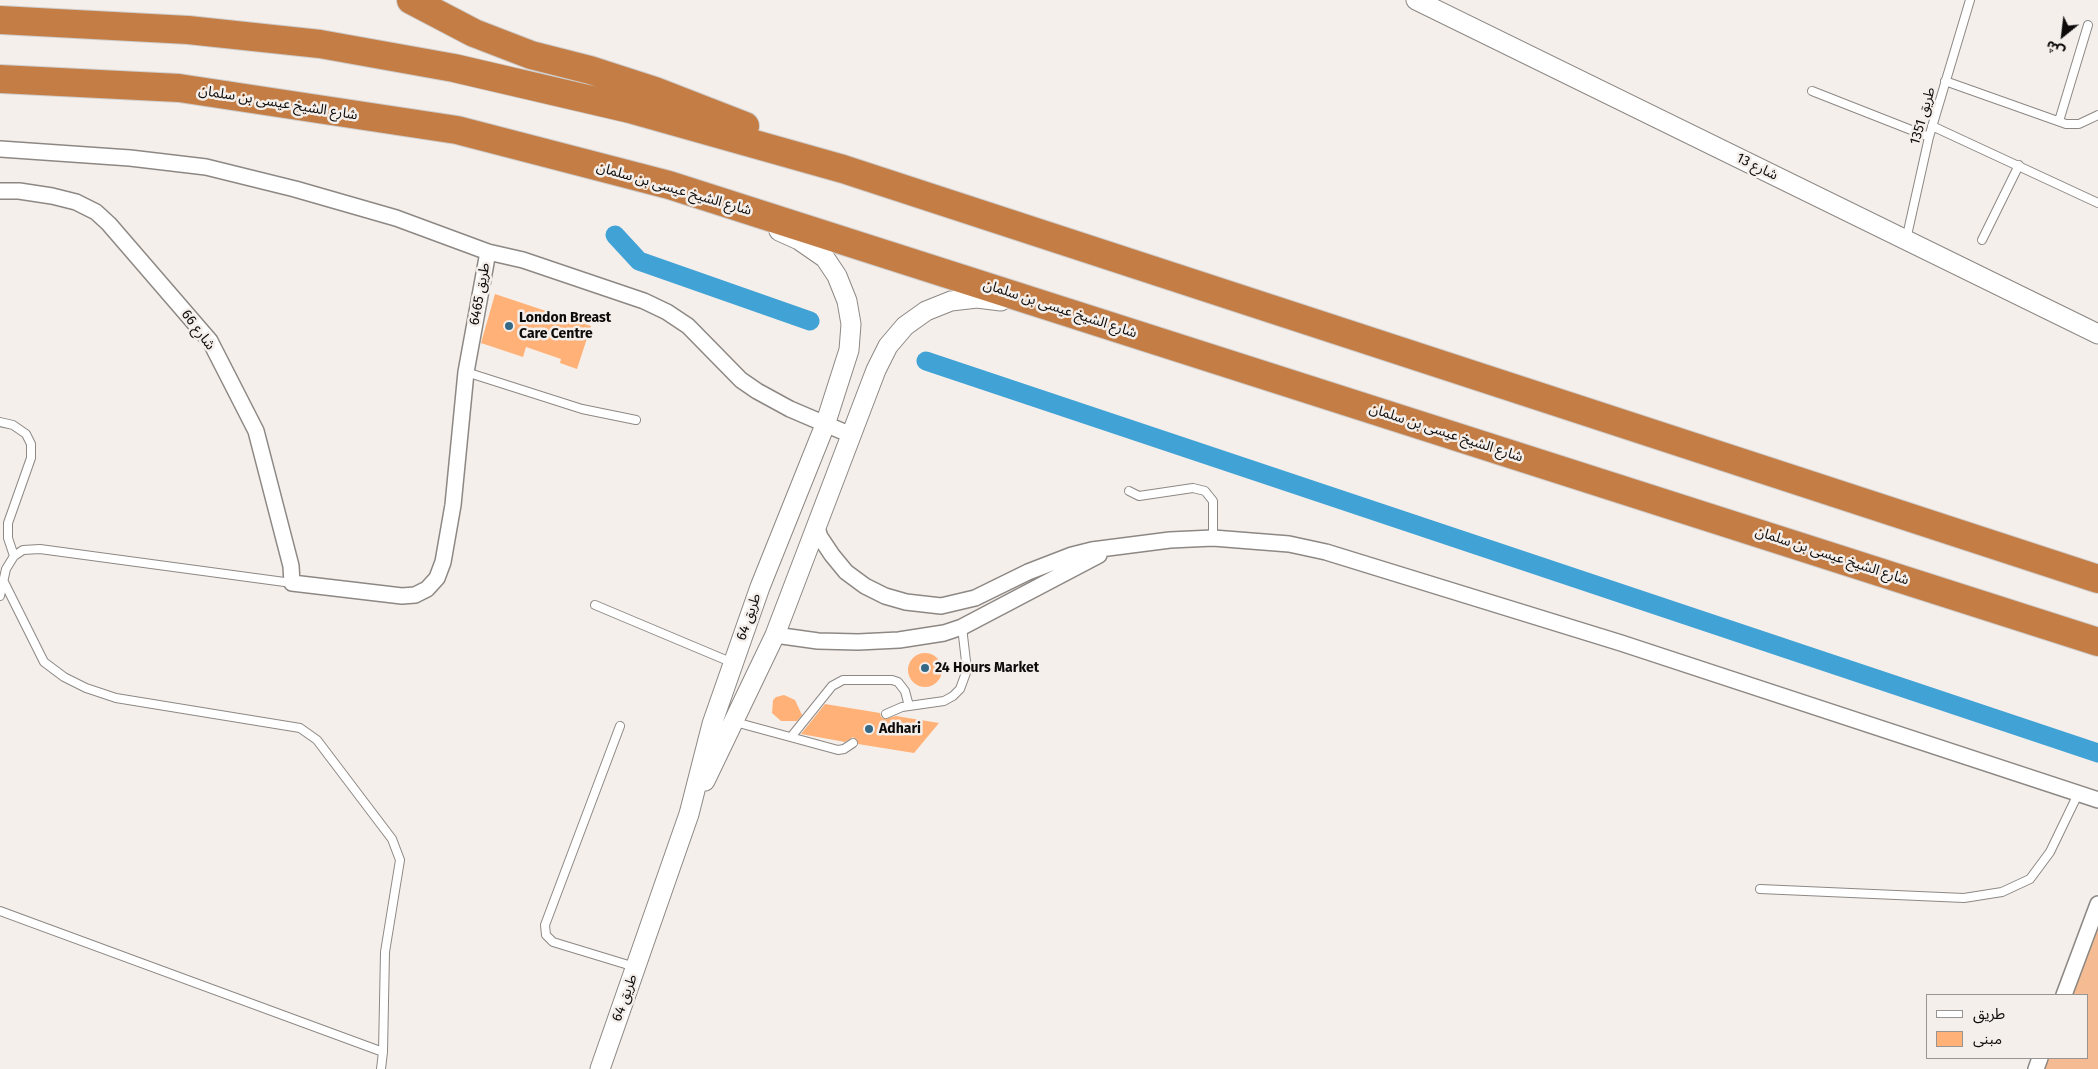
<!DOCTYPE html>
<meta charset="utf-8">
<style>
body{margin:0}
#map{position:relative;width:2098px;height:1069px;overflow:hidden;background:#f5efeb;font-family:"Fira Sans","Noto Sans Arabic",sans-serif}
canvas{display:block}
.legend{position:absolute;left:1926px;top:994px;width:162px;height:65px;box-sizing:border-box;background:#f5efeb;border:1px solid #989491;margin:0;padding:6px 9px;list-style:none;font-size:15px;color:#0d0b0a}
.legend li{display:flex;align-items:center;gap:10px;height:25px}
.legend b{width:25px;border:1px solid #989491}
.north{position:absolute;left:2038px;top:10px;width:50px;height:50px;-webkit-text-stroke:4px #f5efeb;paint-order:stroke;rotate:209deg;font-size:14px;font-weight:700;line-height:20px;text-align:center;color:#0d0b0a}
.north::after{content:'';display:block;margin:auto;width:18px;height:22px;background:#0d0b0a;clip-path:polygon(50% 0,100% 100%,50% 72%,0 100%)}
</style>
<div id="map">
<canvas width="2098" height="1069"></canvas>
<ul class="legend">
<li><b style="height:6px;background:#fff"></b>طريق</li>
<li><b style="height:14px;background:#ffb177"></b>مبنى</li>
</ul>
<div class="north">ش</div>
</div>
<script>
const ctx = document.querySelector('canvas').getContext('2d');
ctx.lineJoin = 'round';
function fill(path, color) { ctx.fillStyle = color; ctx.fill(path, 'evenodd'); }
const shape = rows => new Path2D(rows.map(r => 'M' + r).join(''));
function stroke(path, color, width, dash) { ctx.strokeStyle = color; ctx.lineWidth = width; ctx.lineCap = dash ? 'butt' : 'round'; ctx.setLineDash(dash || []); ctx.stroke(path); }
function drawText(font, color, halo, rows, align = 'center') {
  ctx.font = font + ' "Fira Sans","Noto Sans Arabic",sans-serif'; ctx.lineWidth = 5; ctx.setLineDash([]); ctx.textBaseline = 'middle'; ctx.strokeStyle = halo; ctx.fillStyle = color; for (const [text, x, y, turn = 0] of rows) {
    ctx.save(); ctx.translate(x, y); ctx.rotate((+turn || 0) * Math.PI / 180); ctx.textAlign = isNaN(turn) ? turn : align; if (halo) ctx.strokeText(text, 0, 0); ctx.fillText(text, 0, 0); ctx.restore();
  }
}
const green = shape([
 [2098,908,2098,1069,2042,1069,2046,1058,2087,1058,2087,995,2067,995]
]);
const canal = shape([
 [615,235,639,261,810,321],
 [926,361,2098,753]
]);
const building = shape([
 [495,294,591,326,577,369,560,363,561,359,526,347,523,357,481,343],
 '908 670a17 17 0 1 1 34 0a17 17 0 1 1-34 0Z',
 [784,695,795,700,802,715,797,721,781,721,772,713,773,700,776,697],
 [825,704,880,713,881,717,885,719,896,716,939,723,914,753,858,744,857,740,853,737,845,742,801,734]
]);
const service = shape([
 [1945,81,2066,124,2079,124,2098,115],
 [1812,91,1929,137],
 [2059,121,2088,25],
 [1932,126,2098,203],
 [1906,240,1929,137,1970,0],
 [1982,240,2019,165],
 [466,372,582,409,636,420],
 [0,422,13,425,26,434,31,444,31,458,8,523,8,538,14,556],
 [1129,491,1139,496,1193,488,1205,491,1213,501,1213,538],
 [0,581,4,582,44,662,64,677,86,688,116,698,300,728,317,740,392,839,400,860,385,952,383,1052,381,1069],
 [0,596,6,569,14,556,23,550,40,549,292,583],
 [595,605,733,663],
 [886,714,902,707,944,701,953,696,960,689,967,670,962,627],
 [735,722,838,750,844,749,853,743],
 [620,726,545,925,546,935,553,942,635,967],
 [791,737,832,686,843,680,892,680,898,682,905,691,909,706],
 [1760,889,1964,898,2002,892,2030,879,2050,852,2078,794],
 [0,911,383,1052]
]);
const minor = shape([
 [0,149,130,158,206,167,295,189,396,218,488,252,523,260,644,301,667,312,688,326,741,380,757,391,790,409,851,435],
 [0,191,19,191,52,196,76,202,96,212,109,224,210,341,256,431,291,566,292,583,402,596,415,595,427,589,437,578,443,562,453,505,466,372,488,252],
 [816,525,820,537,832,555,846,572,865,586,885,596,906,602,941,606,975,598,1028,572,1072,555,1092,550,1170,540,1213,538,1289,544,1326,552,1621,643,2098,800],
 [775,635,818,641,858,642,899,640,944,633,962,627,1099,555],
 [2064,995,2098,904],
 [2036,1069,2040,1058]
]);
const tertiary = shape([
 [1416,0,2098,334],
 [705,781,775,635,876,370,888,346,905,326,926,311,951,301,977,298,1001,301],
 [600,1069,689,814,712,724,760,587,825,425,849,350,851,324,847,301,837,276,825,258,799,240,779,231]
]);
const motorway = shape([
 [411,0,474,33,531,55,590,70,655,91,745,126],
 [0,20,188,30,320,44,454,68,630,109,843,169,2098,579],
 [0,79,179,88,457,130,669,185,2098,642]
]);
const markers = [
 [509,326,5,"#346885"],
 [925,668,5,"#346885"],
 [869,729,5,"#346885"]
];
const streetNames = [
 ["شارع الشيخ عيسى بن سلمان",278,103,9],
 ["طريق 1351",1923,116,-74],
 ["شارع 13",1757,167,26],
 ["شارع الشيخ عيسى بن سلمان",674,189,16],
 ["طريق 6465",480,294,-80],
 ["شارع الشيخ عيسى بن سلمان",1060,309,18],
 ["شارع 66",198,330,53],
 ["شارع الشيخ عيسى بن سلمان",1446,433,18],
 ["شارع الشيخ عيسى بن سلمان",1832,556,18],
 ["طريق 64",749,617,-71],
 ["طريق 64",625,998,-70]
];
const poiNames = [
 ["London Breast",519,318],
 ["Care Centre",519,334],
 ["24 Hours Market",935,668],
 ["Adhari",879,729]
];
fill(green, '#f5bc93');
stroke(canal, '#41a2d6', 19);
fill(building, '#ffb177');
stroke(service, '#8d8884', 10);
stroke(minor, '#8d8884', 18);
stroke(tertiary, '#8d8884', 21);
stroke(motorway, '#cfcece', 30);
stroke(service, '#fff', 8);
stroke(minor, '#fff', 15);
stroke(tertiary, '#fff', 19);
stroke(motorway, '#c47e45', 28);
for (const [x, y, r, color] of markers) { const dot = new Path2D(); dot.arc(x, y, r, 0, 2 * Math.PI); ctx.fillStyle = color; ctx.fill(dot); stroke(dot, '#f5efeb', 2); }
drawText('14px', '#0d0b0a', '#f5efeb', streetNames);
drawText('bold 14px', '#0d0b0a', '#f5efeb', poiNames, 'left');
</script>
